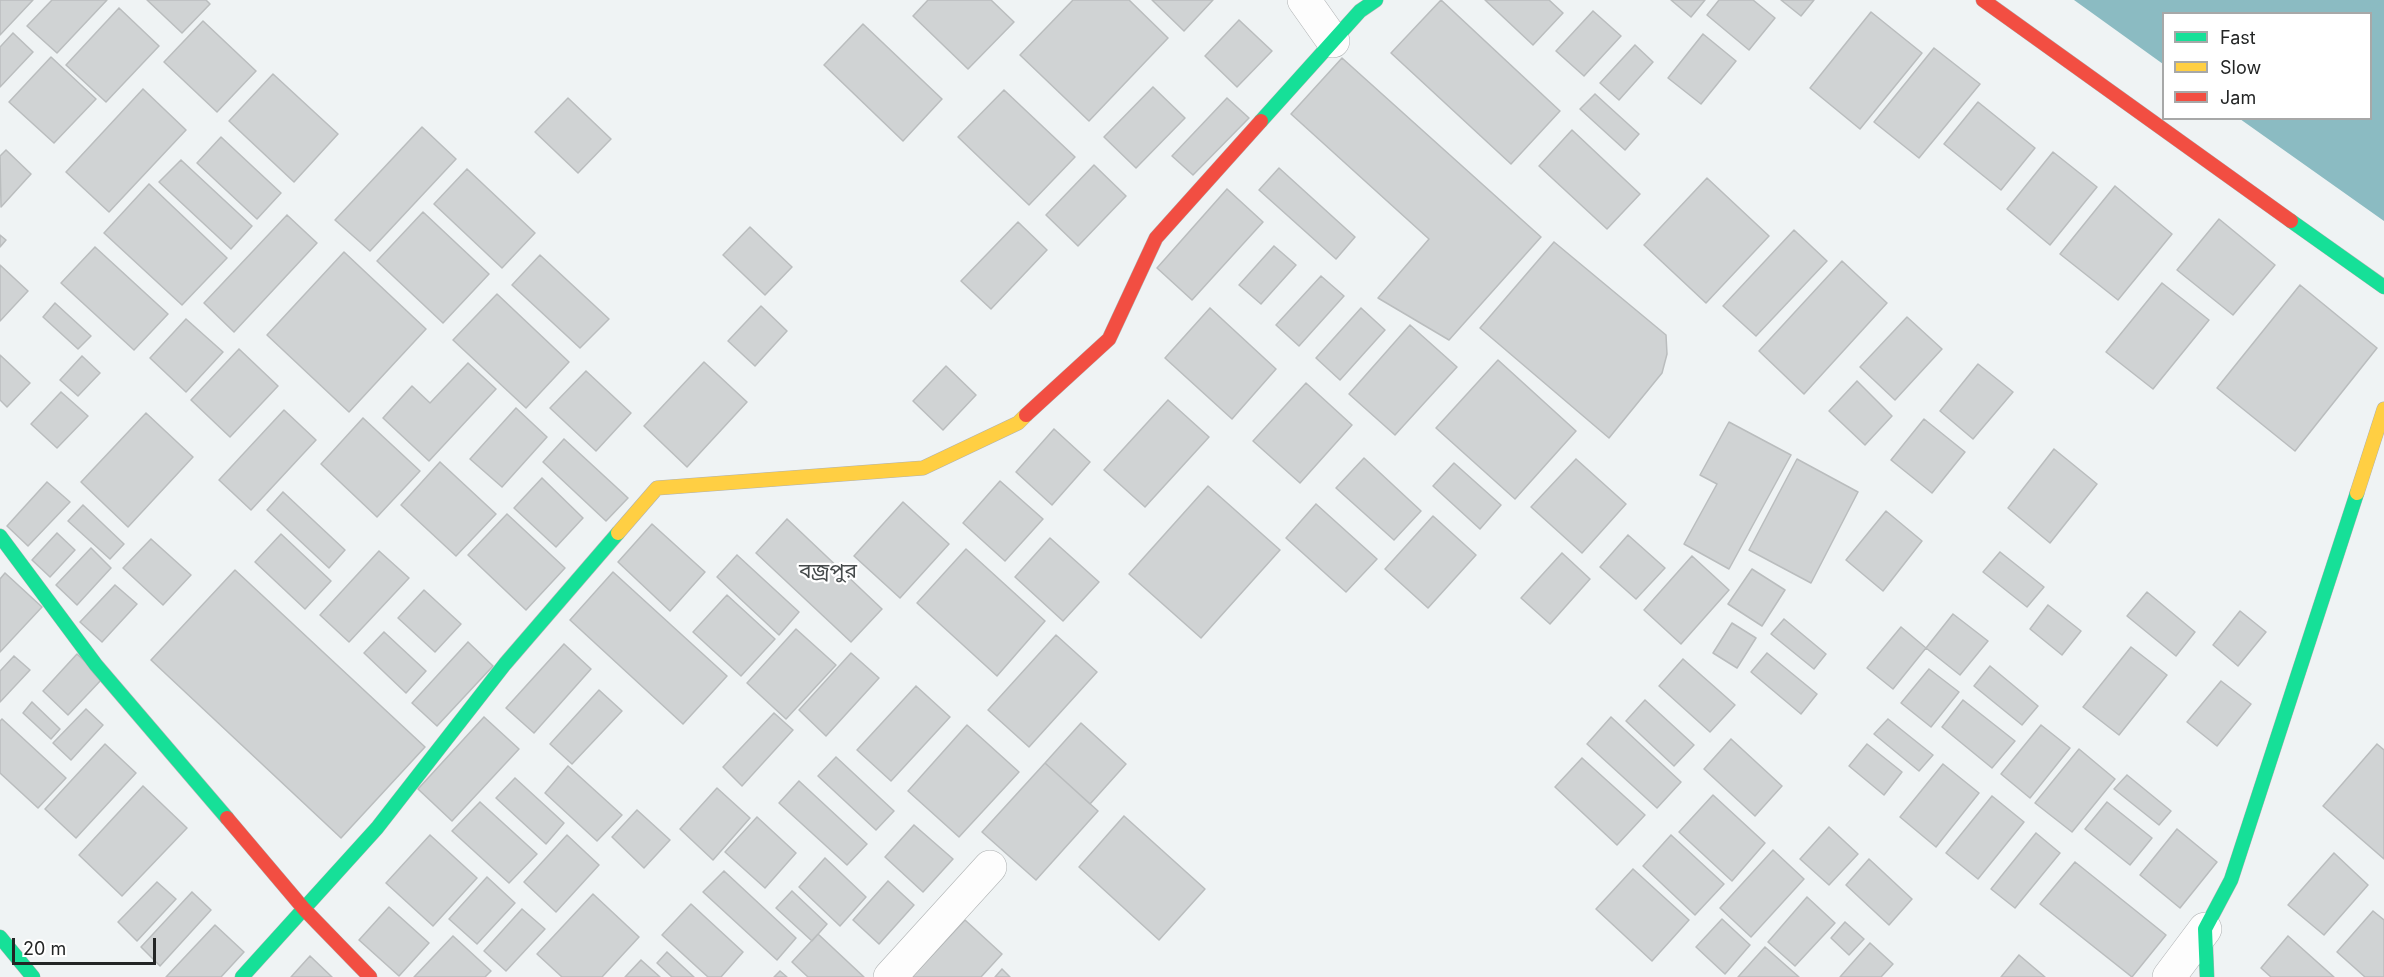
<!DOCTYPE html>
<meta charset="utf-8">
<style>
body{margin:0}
#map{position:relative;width:2384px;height:977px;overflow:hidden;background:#eff3f4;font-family:Inter,sans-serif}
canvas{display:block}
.legend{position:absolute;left:2162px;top:12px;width:210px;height:108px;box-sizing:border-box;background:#fff;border:2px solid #a7a8a8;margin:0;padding:8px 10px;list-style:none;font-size:18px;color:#232525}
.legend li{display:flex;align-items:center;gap:12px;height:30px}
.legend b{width:30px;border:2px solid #a7a8a8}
.scale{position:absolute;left:12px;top:938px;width:144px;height:27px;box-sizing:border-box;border:3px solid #232525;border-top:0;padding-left:8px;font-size:18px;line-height:21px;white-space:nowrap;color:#232525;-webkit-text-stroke:4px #fff;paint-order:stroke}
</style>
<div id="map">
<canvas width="2384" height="977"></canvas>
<ul class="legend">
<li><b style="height:8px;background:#16e098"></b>Fast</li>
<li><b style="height:8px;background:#ffcf43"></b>Slow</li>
<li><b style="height:8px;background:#f24e42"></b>Jam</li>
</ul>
<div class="scale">20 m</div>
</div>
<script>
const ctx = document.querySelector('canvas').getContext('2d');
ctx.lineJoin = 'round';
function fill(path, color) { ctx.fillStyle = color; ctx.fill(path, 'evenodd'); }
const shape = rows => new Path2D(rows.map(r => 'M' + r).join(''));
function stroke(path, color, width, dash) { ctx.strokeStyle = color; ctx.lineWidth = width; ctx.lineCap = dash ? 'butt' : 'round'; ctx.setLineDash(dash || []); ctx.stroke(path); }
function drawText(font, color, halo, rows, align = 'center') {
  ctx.font = font + ' Inter,"Noto Sans Bengali",sans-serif'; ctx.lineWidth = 4.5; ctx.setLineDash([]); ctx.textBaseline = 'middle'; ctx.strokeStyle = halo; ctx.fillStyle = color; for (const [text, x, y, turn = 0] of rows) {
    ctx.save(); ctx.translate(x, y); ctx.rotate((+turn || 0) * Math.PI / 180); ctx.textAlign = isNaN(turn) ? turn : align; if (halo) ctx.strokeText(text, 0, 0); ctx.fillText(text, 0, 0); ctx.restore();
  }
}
const water = shape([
 [2074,0,2384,0,2384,221,2240,119,2370,118,2370,14,2164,14,2163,64]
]);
const building = shape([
 [0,0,33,0,0,35,0,0],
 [52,0,107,0,57,53,27,26,52,0],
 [147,0,206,0,210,4,182,33,147,0],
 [928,0,991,0,1014,22,968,69,913,16,928,0],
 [1073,0,1129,0,1168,38,1089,121,1020,55,1073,0],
 [1152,0,1213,0,1184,31,1152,0],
 [1441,0,1560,111,1511,164,1391,53,1441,0],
 [1485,0,1549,0,1563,13,1533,45,1485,0],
 [1671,0,1705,0,1691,17,1671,0],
 [1719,0,1753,0,1775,18,1749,50,1707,15,1719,0],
 [1781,0,1814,0,1801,16,1781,0],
 [119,8,159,46,106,102,66,65,119,8],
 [1593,11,1621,36,1584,76,1556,51,1593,11],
 [1871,12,1922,53,1860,129,1810,88,1871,12],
 [1239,20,1272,51,1237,87,1205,56,1239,20],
 [203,21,256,71,217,112,164,62,203,21],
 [863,24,942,99,903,141,824,65,863,24],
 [13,33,33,52,0,87,0,47,13,33],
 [1703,34,1736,61,1701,104,1668,78,1703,34],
 [1635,45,1653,62,1619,100,1600,83,1635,45],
 [1934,48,1980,84,1919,158,1874,122,1934,48],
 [51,57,96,99,54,143,9,102,51,57],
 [1342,58,1541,237,1449,340,1378,298,1429,239,1291,114,1342,58],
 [273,74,338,134,294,182,229,121,273,74],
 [1153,87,1185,118,1136,168,1104,137,1153,87],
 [143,89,186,130,109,212,66,172,143,89],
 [1004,90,1075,157,1029,205,958,137,1004,90],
 [1595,94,1639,134,1625,150,1580,109,1595,94],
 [568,98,611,139,578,173,535,132,568,98],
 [1227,98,1249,118,1193,175,1172,156,1227,98],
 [1978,102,2035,148,2001,190,1944,144,1978,102],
 [422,127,456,159,370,251,335,220,422,127],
 [1572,130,1640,194,1607,229,1539,166,1572,130],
 [221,137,281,193,257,219,197,163,221,137],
 [6,150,31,174,1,207,0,156,6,150],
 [2053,152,2097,187,2050,245,2007,209,2053,152],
 [181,160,252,226,231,249,159,182,181,160],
 [1094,165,1126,196,1078,246,1046,215,1094,165],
 [1279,168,1355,237,1336,259,1259,190,1279,168],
 [467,169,535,233,502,268,434,204,467,169],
 [1707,178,1769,236,1706,303,1644,245,1707,178],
 [149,184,227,258,182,305,104,233,149,184],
 [2115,186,2172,234,2118,300,2060,254,2115,186],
 [1227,189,1263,222,1192,300,1157,268,1227,189],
 [423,212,489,274,443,323,377,261,423,212],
 [287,215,317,243,234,332,204,303,287,215],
 [2219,219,2275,265,2233,315,2177,270,2219,219],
 [1018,222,1047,250,991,309,961,281,1018,222],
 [750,227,792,267,765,295,723,255,750,227],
 [1794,230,1827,261,1756,336,1723,306,1794,230],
 [0,235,6,240,0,247,0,235],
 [1554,242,1666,335,1667,354,1662,373,1609,438,1480,328,1554,242],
 [1274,246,1296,265,1261,304,1239,285,1274,246],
 [95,247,168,314,134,350,61,283,95,247],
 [344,252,426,329,349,412,267,335,344,252],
 [540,255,609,319,580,348,512,285,540,255],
 [1842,261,1887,303,1804,394,1759,351,1842,261],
 [0,265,28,291,0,321,0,265],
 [1321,276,1344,296,1299,346,1276,325,1321,276],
 [2162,283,2209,320,2153,389,2106,352,2162,283],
 [2300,285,2377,348,2295,451,2217,388,2300,285],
 [497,294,569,362,526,408,453,340,497,294],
 [55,303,91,336,78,349,43,317,55,303],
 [761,306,787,331,755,366,728,341,761,306],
 [1210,308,1276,369,1232,419,1165,358,1210,308],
 [1361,308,1385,330,1340,380,1316,358,1361,308],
 [1907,317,1942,349,1895,400,1860,367,1907,317],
 [186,319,223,352,186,392,150,358,186,319],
 [1410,325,1457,367,1395,435,1349,394,1410,325],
 [239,349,278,386,230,437,191,400,239,349],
 [0,355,30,383,7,407,0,400,0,355],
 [82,356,100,373,78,396,60,380,82,356],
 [1498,360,1576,431,1515,499,1436,428,1498,360],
 [704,362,747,402,687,467,644,426,704,362],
 [468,363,496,389,429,461,383,418,412,386,430,403,468,363],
 [1978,364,2013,392,1973,439,1940,411,1978,364],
 [946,366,976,395,943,430,913,401,946,366],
 [586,371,631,413,596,451,550,408,586,371],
 [1857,381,1892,416,1865,445,1829,411,1857,381],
 [1306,383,1352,425,1300,483,1253,441,1306,383],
 [61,392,88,416,57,448,31,424,61,392],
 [1168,400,1209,437,1145,507,1104,470,1168,400],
 [516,408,547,437,502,487,470,459,516,408],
 [284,410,316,440,251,510,219,480,284,410],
 [146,413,193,457,128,527,81,482,146,413],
 [363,418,420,471,377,517,321,464,363,418],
 [1924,419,1965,452,1932,493,1891,460,1924,419],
 [1729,422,1791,455,1729,569,1684,544,1717,484,1700,475,1729,422],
 [1054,429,1090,462,1052,505,1016,472,1054,429],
 [564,439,628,498,606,521,543,462,564,439],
 [2054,449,2097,484,2050,543,2008,508,2054,449],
 [1364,458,1421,511,1394,540,1336,488,1364,458],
 [1576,459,1626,504,1582,553,1531,507,1576,459],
 [1797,459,1858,492,1811,583,1749,550,1797,459],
 [440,462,496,514,456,556,401,505,440,462],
 [1454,463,1501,505,1480,529,1433,486,1454,463],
 [542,478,583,518,556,547,514,508,542,478],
 [1000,481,1043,519,1005,561,963,523,1000,481],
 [47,482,70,502,28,546,7,526,47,482],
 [1208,486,1280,550,1201,638,1129,574,1208,486],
 [283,492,345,550,329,568,267,510,283,492],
 [903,502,949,544,900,598,854,556,903,502],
 [1316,504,1377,559,1346,592,1286,538,1316,504],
 [83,505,124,544,110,559,68,521,83,505],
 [1886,511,1922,541,1883,591,1846,560,1886,511],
 [507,514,565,568,526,610,468,555,507,514],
 [1433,516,1476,555,1428,608,1385,569,1433,516],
 [787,519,882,609,851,642,756,553,787,519],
 [652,524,705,572,670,611,618,562,652,524],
 [57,533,75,550,50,577,32,560,57,533],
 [281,534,331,581,305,609,255,562,281,534],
 [1628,535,1665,568,1636,599,1600,567,1628,535],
 [1050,538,1099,582,1063,621,1015,577,1050,538],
 [151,539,191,575,163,605,123,568,151,539],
 [91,548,111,568,77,605,56,585,91,548],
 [966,549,1045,621,997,676,917,603,966,549],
 [379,551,409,578,349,642,320,615,379,551],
 [2000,552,2044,587,2027,607,1983,572,2000,552],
 [1562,553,1590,579,1550,624,1521,598,1562,553],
 [737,555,799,612,779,635,717,577,737,555],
 [1692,556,1729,590,1681,644,1644,610,1692,556],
 [1752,569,1785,590,1762,626,1728,604,1752,569],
 [235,570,425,747,341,838,151,660,235,570],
 [613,572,727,676,683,724,570,620,613,572],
 [5,573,42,607,0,652,0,579,5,573],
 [115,585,137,604,102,642,80,622,115,585],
 [424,590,461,624,435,652,398,618,424,590],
 [2147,592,2195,632,2176,656,2127,616,2147,592],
 [727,595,775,639,741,676,693,632,727,595],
 [2048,605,2081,631,2062,655,2030,629,2048,605],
 [2240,611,2266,632,2238,666,2213,645,2240,611],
 [1953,614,1988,641,1960,675,1926,648,1953,614],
 [1784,619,1826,654,1814,669,1771,634,1784,619],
 [1732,623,1756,638,1737,668,1713,653,1732,623],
 [1901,627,1926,648,1893,689,1867,668,1901,627],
 [796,629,836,665,786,719,747,683,796,629],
 [384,632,426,671,406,693,364,653,384,632],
 [1056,635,1097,672,1029,747,988,710,1056,635],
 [468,642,493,666,437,726,412,703,468,642],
 [564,644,591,669,534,733,506,708,564,644],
 [2131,647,2167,675,2119,735,2083,707,2131,647],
 [851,653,879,678,826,736,799,710,851,653],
 [1767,653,1817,694,1801,714,1751,672,1767,653],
 [77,654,103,678,68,715,43,691,77,654],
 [14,656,30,670,0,702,0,671,14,656],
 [1683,659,1735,705,1710,732,1659,686,1683,659],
 [1990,666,2038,706,2022,725,1974,686,1990,666],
 [1929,669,1959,692,1931,727,1901,703,1929,669],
 [2221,681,2251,704,2217,746,2187,722,2221,681],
 [916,686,950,717,891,781,857,750,916,686],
 [599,690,622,711,572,764,550,744,599,690],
 [1645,700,1694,745,1674,766,1626,721,1645,700],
 [1963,700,2015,741,1992,768,1942,727,1963,700],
 [32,702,60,729,51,739,23,713,32,702],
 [86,709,103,725,71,760,53,743,86,709],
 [774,713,793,730,742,786,723,767,774,713],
 [484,717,519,749,452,821,418,789,484,717],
 [1611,717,1681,782,1657,808,1587,744,1611,717],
 [2,719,66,778,38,808,0,773,0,721,2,719],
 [1888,719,1933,755,1919,771,1874,734,1888,719],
 [1081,723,1126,764,1090,804,1045,763,1081,723],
 [967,725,1019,772,959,837,908,791,967,725],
 [2041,725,2070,748,2030,798,2001,774,2041,725],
 [1731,739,1782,786,1755,816,1704,769,1731,739],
 [105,744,136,773,76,838,45,809,105,744],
 [1867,744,1902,772,1884,795,1849,766,1867,744],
 [2377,744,2384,750,2384,859,2323,806,2377,744],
 [2079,749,2115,779,2072,832,2035,803,2079,749],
 [836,757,894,811,876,830,818,776,836,757],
 [1582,758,1645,815,1617,845,1555,787,1582,758],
 [1045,763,1098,811,1036,880,982,832,1045,763],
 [1943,764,1979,793,1936,847,1900,817,1943,764],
 [568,766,622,815,597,841,545,793,568,766],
 [2127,775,2171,811,2159,825,2114,789,2127,775],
 [515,778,564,823,546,844,496,798,515,778],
 [799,781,867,844,847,865,779,803,799,781],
 [143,786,187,828,122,896,79,855,143,786],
 [717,788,750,818,713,860,680,829,717,788],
 [1713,795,1765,843,1732,881,1679,832,1713,795],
 [1992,796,2024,822,1978,879,1946,853,1992,796],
 [480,802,537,854,509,883,452,831,480,802],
 [2107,802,2152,838,2130,865,2085,829,2107,802],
 [637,810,670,840,644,868,612,837,637,810],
 [1124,816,1205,889,1159,940,1079,867,1124,816],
 [757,817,796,853,765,888,725,852,757,817],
 [914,825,953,859,923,892,885,857,914,825],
 [1829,827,1858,854,1829,885,1800,859,1829,827],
 [2177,829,2217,862,2180,908,2140,875,2177,829],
 [2036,833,2060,853,2015,908,1991,889,2036,833],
 [430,835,477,878,433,926,386,883,430,835],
 [567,835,599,865,556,912,524,882,567,835],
 [1671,835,1724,884,1695,915,1643,866,1671,835],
 [1773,850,1804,879,1751,937,1720,908,1773,850],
 [2334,853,2368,885,2324,935,2288,905,2334,853],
 [825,858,866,897,840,926,799,887,825,858],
 [1869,859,1912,899,1889,925,1846,885,1869,859],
 [2075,862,2166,935,2132,977,2040,904,2075,862],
 [1633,869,1689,920,1652,961,1596,909,1633,869],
 [724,871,796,938,777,960,703,892,724,871],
 [487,877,515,903,477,944,449,919,487,877],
 [888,881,914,905,879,944,853,920,888,881],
 [157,882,176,899,137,941,118,922,157,882],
 [792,891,827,924,812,941,776,908,792,891],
 [192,892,211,910,160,966,141,947,192,892],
 [593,894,639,937,602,977,562,977,537,954,593,894],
 [1807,897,1835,923,1795,966,1768,942,1807,897],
 [691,904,743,952,721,977,708,977,662,935,691,904],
 [389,907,429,943,399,976,359,940,389,907],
 [522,909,545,929,506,971,484,951,522,909],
 [2373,911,2384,920,2384,977,2365,977,2337,952,2373,911],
 [1722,919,1750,945,1725,974,1696,947,1722,919],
 [965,920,1002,954,981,977,912,977,965,920],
 [1845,922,1864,939,1849,955,1831,938,1845,922],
 [215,925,244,952,221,977,166,977,215,925],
 [818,934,864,977,808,977,792,962,818,934],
 [453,936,491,971,485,977,414,977,453,936],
 [2288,936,2334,977,2271,977,2261,968,2288,936],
 [1870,943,1893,964,1881,977,1840,977,1870,943],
 [1765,947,1799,977,1738,977,1765,947],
 [667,952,694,977,672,977,657,963,667,952],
 [2019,955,2045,977,2001,977,2019,955],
 [310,956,332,977,291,977,310,956],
 [641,960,660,977,625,977,641,960],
 [1002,969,1010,977,995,977,1002,969],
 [780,971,787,977,774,977,780,971]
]);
const street = shape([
 [1304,0,1333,41],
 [890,977,990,867],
 [2169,977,2205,929]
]);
const fast = shape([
 [1261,121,1360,11,1376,0],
 [2291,221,2384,287],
 [0,536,96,665,227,818],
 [0,937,33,977],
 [242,977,377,828,505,664,618,533],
 [2207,977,2205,929,2231,880,2357,493]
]);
const slow = shape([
 [2357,493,2384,409],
 [618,533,657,488,923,468,1018,423,1026,415]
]);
const jam = shape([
 [1983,0,2291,221],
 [1026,415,1109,339,1156,238,1261,121],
 [227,818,304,909,370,977]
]);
const quarterNames = [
 ["বজ্রপুর",828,572]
];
fill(water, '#8bbbc2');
fill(building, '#d0d3d4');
stroke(building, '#babdbe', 1.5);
stroke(street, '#aeb1b2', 34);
stroke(fast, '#aeb1b2', 15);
stroke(slow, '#aeb1b2', 15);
stroke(jam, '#aeb1b2', 15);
stroke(street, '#fdfdfd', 33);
stroke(fast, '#16e098', 14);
stroke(slow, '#ffcf43', 14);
stroke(jam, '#f24e42', 14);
drawText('21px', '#464b4c', '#fff', quarterNames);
</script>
